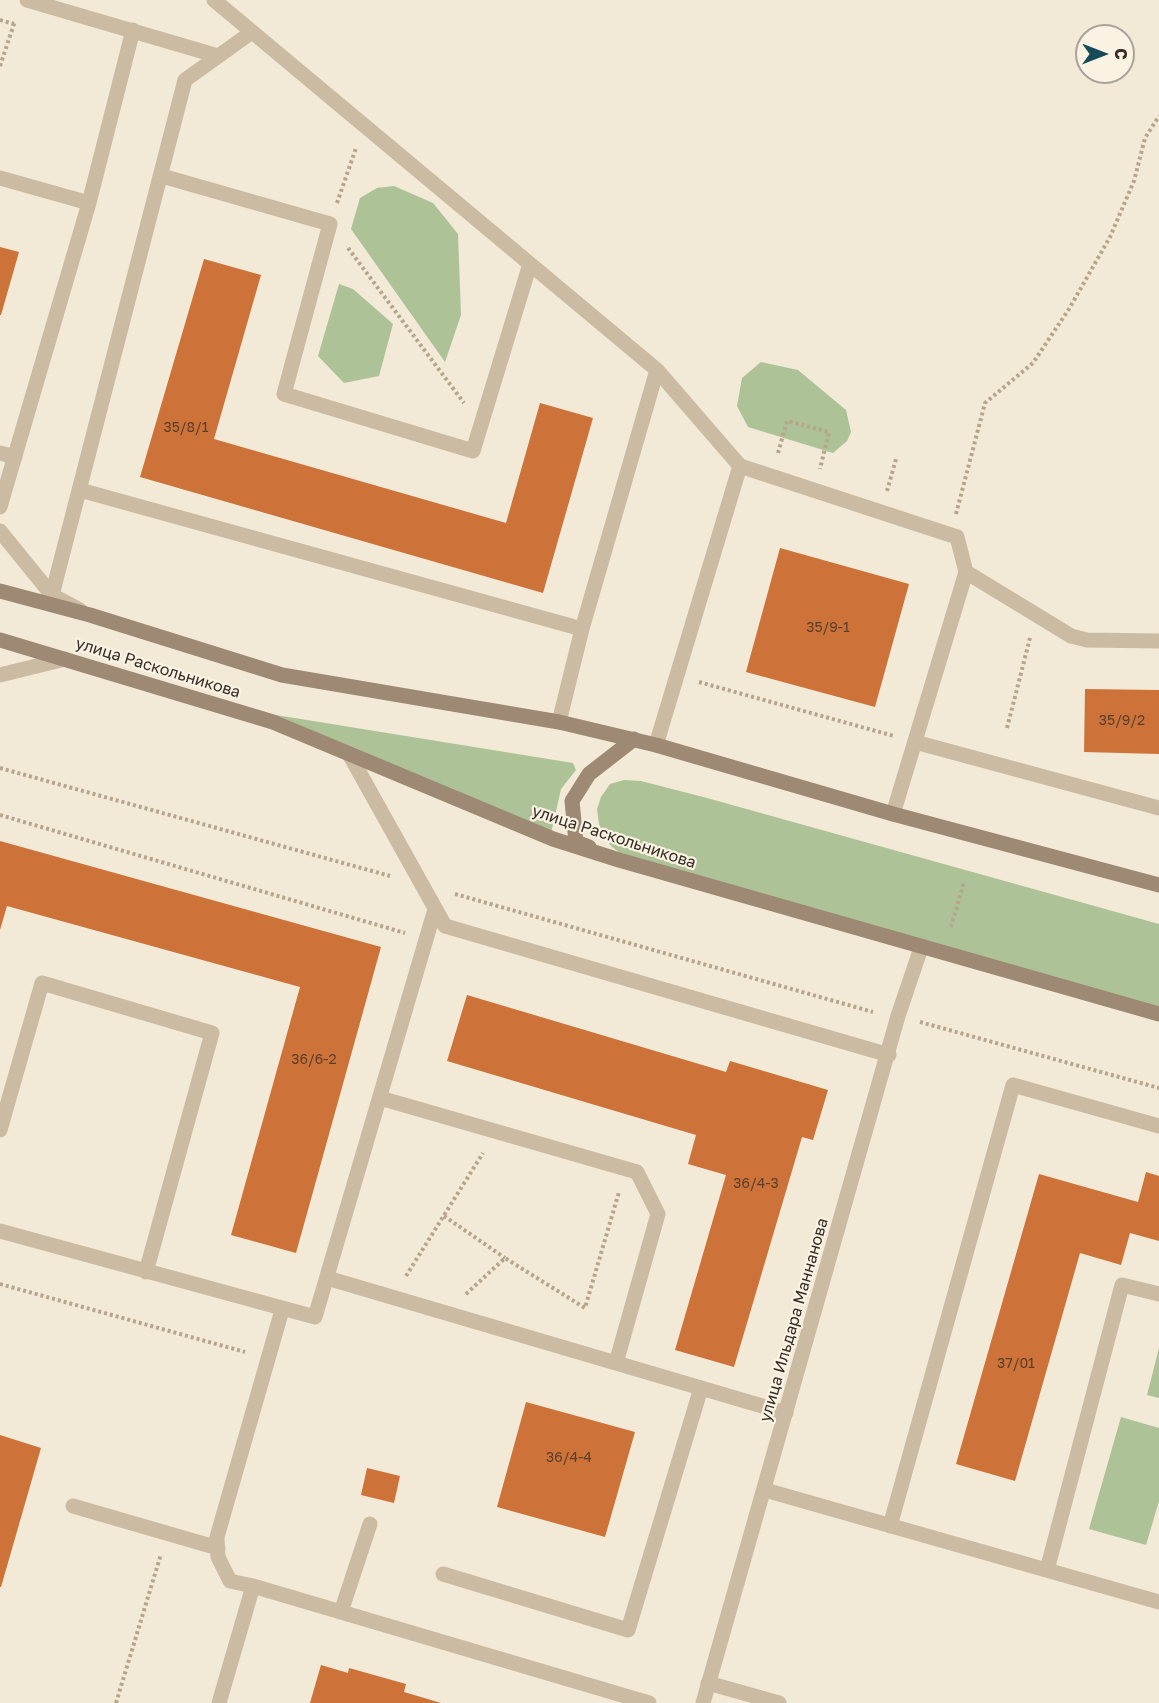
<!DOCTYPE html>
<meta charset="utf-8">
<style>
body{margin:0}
#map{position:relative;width:1159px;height:1703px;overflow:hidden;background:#f2e9d6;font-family:"Golos Text",sans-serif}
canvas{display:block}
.north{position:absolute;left:1075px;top:24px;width:60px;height:60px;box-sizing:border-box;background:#faf3e3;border:2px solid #aba397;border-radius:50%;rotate:90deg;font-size:16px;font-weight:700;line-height:24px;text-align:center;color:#352c25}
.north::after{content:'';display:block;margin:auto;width:21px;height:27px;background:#184b58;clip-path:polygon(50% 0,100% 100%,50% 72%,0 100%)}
</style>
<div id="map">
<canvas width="1159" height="1703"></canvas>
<div class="north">С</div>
</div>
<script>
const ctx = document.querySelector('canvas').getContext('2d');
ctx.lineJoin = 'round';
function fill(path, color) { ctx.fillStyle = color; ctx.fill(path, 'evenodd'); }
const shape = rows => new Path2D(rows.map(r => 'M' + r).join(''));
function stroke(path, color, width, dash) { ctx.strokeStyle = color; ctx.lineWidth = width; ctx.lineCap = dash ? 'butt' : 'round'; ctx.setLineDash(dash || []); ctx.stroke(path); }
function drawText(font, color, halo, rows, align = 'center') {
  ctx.font = font + ' "Golos Text",sans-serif'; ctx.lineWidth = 4.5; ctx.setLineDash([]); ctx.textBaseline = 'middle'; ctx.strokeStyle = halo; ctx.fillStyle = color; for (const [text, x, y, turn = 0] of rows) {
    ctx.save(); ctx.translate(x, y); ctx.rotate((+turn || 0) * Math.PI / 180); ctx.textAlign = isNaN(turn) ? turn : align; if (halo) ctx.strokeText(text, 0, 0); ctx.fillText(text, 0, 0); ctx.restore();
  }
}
const green = shape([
 [394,186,433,203,458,234,461,315,445,362,351,229,360,198,377,188],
 [339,284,353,289,393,324,379,376,344,383,318,356],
 [761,362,798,370,846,410,851,432,847,441,833,453,748,427,737,406,742,378],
 [276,715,573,763,576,770,561,789,551,833],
 [624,780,641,781,707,798,1159,924,1159,1009,620,853,611,846,605,837,599,824,597,809,601,797,610,784],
 [1159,1348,1159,1398,1147,1395],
 [1121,1417,1159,1428,1159,1501,1146,1545,1089,1529]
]);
const building = shape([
 [0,247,19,252,1,315,0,315],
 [204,259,261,275,214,439,506,523,540,403,593,418,543,593,140,477],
 [780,548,909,584,875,707,746,672],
 [1085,689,1159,690,1159,754,1084,752],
 [0,841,381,947,296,1253,231,1235,300,987,7,906,0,930],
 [467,995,726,1072,730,1061,828,1090,813,1140,802,1137,734,1367,675,1350,726,1175,688,1164,696,1135,447,1061],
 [1146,1172,1159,1176,1159,1241,1130,1233,1121,1265,1080,1253,1015,1481,956,1464,1039,1174,1138,1202],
 [526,1402,635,1432,605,1537,497,1507],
 [0,1435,41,1448,1,1587,0,1587],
 [367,1468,400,1476,394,1503,361,1495],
 [321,1665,348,1673,349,1668,406,1684,404,1692,441,1703,310,1703]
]);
const path = shape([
 [0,20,14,24],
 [0,66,15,21],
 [337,203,356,148],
 [348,248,464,403],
 [778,453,787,421,829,432,820,469],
 [887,491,896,459],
 [956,514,985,403,1033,363,1069,309,1110,237,1134,181,1145,138,1159,116],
 [699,682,894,736],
 [1007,728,1030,638],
 [0,768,390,876],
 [0,815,405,933],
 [455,894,873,1012],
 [951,927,964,882],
 [920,1022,1159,1088],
 [444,1216,505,1258],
 [406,1276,483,1153],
 [0,1284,245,1352],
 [466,1294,505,1258,585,1308,619,1192],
 [116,1703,161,1554]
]);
const lane = shape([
 [27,0,218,56],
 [214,0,657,370,582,629,559,722],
 [162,176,330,224,284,394,473,451,530,264],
 [0,178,89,203,0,507],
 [89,203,133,30],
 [657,370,740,466,957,537,966,572],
 [0,453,15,457],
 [80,490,582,629],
 [52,595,185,80,252,32],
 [915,742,1159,808],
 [656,745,740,466],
 [348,752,445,926,889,1055],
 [893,814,966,572,1071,636,1087,640,1159,641],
 [380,1098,637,1172,658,1214,616,1363],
 [0,1130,42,983,212,1033,146,1272],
 [0,1231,315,1317,435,909],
 [327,1278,786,1413],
 [765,1490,1159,1602],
 [73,1506,218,1548],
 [890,1526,1013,1085,1159,1126],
 [1047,1570,1122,1285,1159,1294],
 [443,1574,628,1630,701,1388],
 [253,1586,230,1581,218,1557,217,1537,282,1310],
 [341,1612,370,1524],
 [708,1683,779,1703],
 [219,1703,253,1586,649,1703]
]);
const street = shape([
 [0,531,52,595,80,610],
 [0,675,65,659],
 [703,1703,898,1016,921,948]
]);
const secondary = shape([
 [0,591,90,615,282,675,559,722,656,745,893,814,1159,885],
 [0,640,273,722,553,839,619,860,1159,1014],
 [589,847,576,842,572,801,589,774,634,739]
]);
const numberNames = [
 ["35/8/1",186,428],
 ["35/9-1",828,628],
 ["35/9/2",1122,721],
 ["36/6-2",314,1060],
 ["36/4-3",756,1184],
 ["37/01",1016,1364],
 ["36/4-4",569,1458]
];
const streetNames = [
 ["улица Раскольникова",158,668,17],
 ["улица Раскольникова",614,837,18],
 ["улица Ильдара Маннанова",794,1320,-74]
];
fill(green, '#adc296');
fill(building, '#cd7339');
stroke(path, '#b6a58c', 4, [3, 3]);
stroke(lane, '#cbbba2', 15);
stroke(street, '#cbbba2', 15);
stroke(secondary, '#9e8974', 15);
drawText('14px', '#5b3e2a', null, numberNames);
drawText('16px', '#352c25', '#faf3e3', streetNames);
</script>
